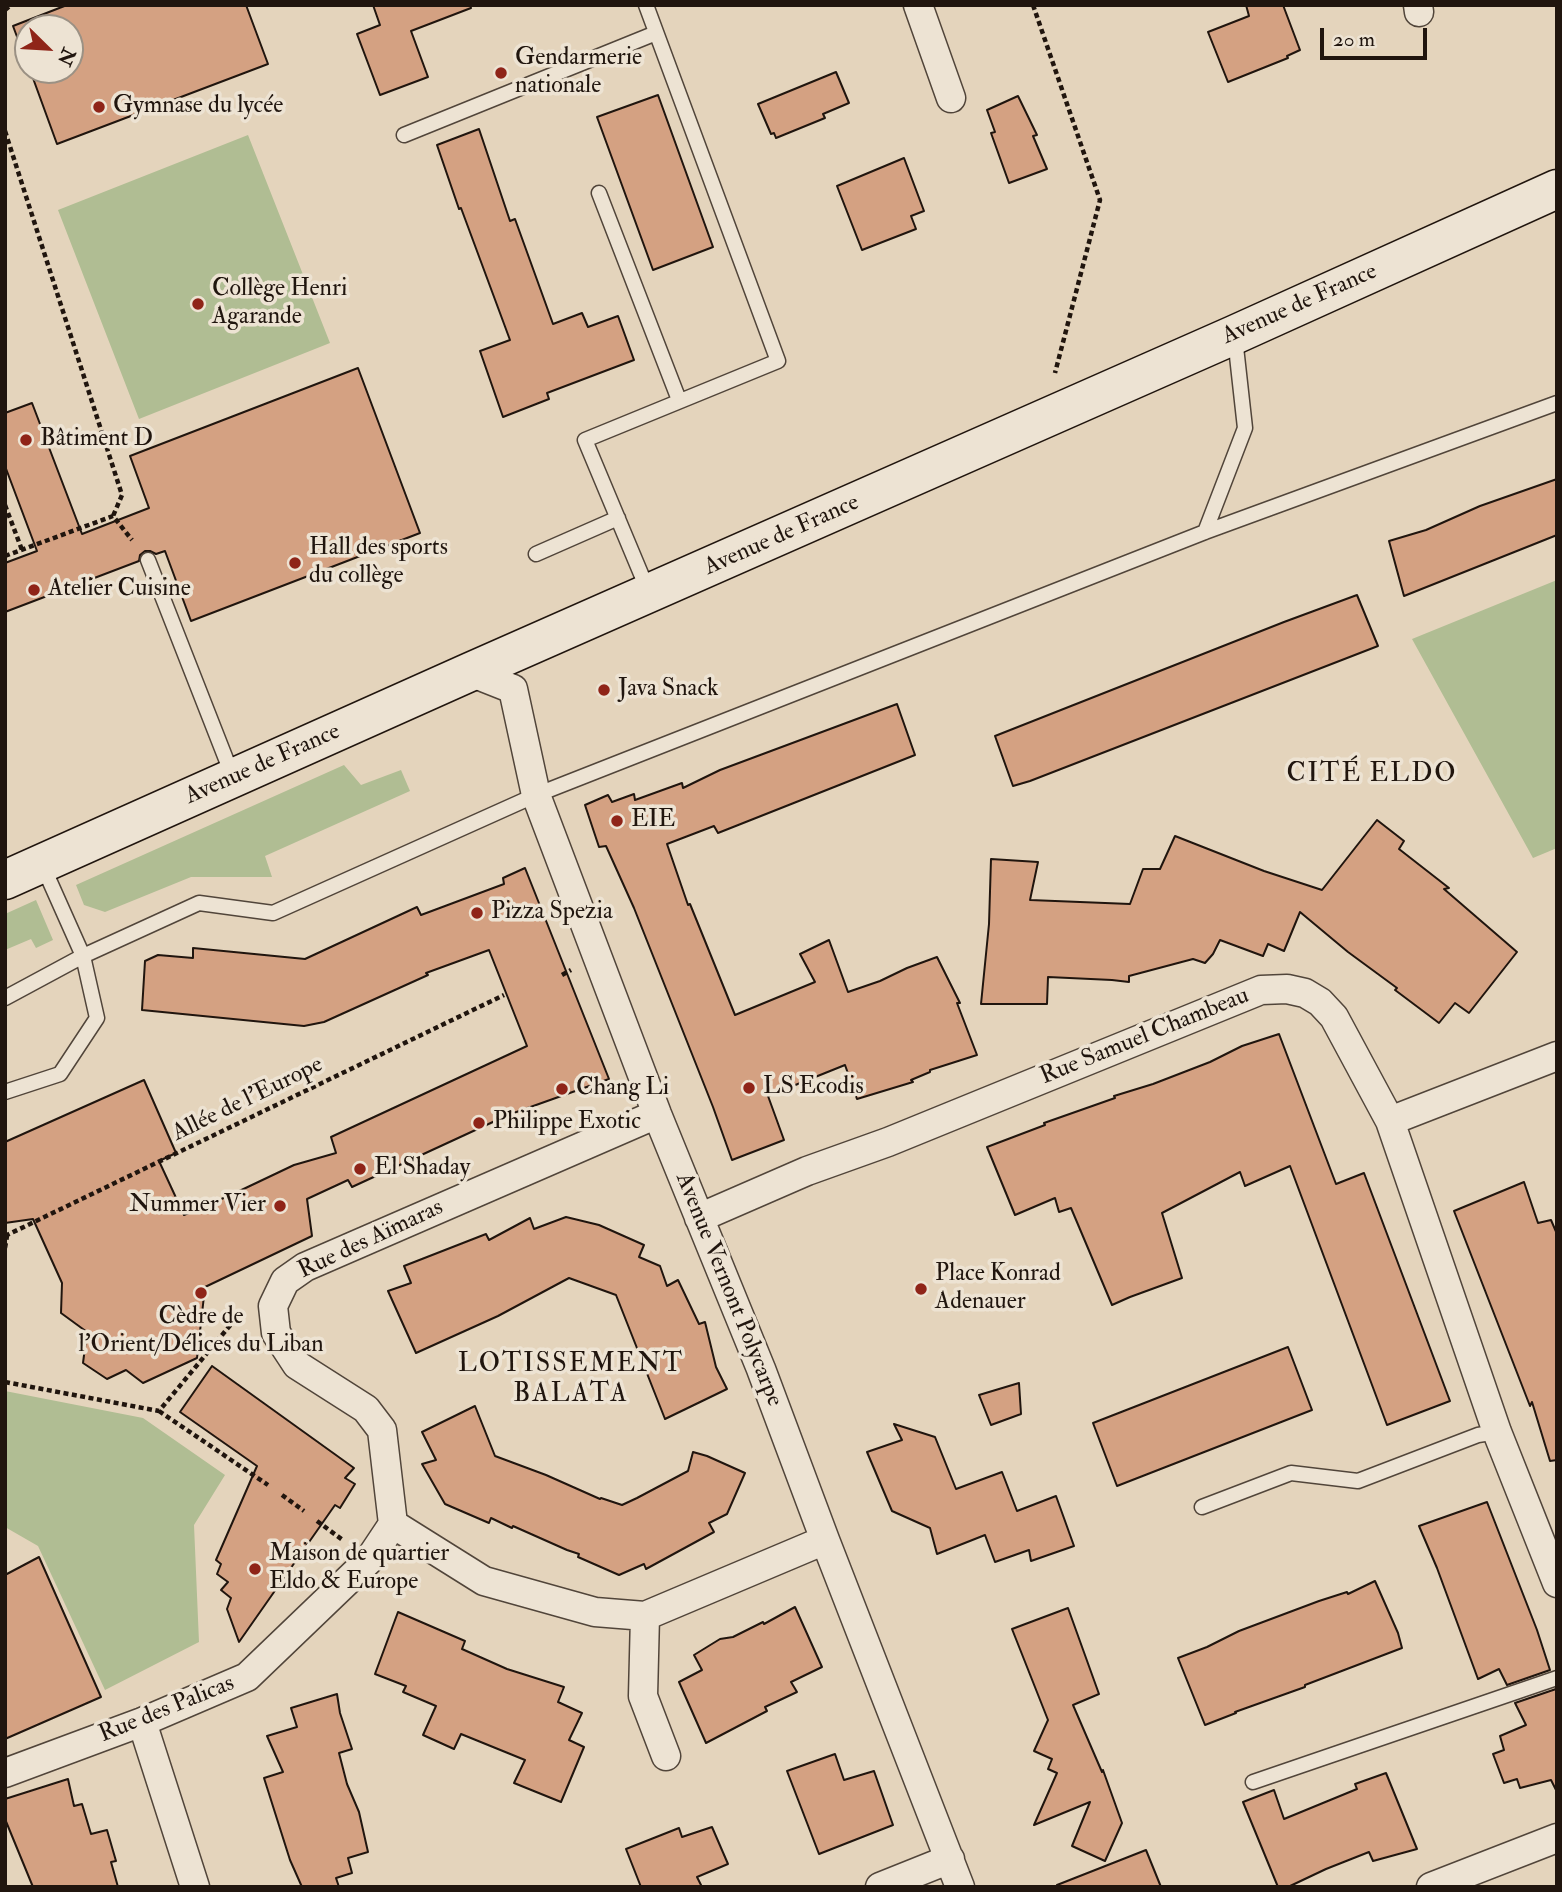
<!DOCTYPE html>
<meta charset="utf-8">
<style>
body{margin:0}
#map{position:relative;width:1562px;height:1892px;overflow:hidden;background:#e4d4bc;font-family:"IM FELL Double Pica",serif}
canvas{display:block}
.frame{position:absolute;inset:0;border:7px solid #20150e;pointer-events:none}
.north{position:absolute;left:14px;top:14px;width:70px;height:70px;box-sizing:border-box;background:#ede3d3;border:2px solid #9b9184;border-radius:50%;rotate:114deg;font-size:19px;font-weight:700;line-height:28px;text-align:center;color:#20150e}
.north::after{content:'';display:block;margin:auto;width:24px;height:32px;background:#8f2418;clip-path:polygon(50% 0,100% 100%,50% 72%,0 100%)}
.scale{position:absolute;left:1320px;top:28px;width:107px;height:32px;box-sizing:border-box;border:4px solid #20150e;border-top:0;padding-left:9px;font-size:21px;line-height:24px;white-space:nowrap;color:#20150e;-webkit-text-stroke:5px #ede3d3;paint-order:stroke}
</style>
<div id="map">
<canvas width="1562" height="1892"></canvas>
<div class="frame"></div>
<div class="north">N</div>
<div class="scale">20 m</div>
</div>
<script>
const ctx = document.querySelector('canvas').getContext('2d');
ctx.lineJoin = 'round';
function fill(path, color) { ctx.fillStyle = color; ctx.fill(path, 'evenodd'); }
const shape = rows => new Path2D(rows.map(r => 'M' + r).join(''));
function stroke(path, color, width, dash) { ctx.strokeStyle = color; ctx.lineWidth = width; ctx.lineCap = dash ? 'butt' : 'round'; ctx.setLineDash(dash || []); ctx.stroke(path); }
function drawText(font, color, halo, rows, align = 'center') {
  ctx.font = font + ' "IM FELL Double Pica",serif'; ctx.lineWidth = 7; ctx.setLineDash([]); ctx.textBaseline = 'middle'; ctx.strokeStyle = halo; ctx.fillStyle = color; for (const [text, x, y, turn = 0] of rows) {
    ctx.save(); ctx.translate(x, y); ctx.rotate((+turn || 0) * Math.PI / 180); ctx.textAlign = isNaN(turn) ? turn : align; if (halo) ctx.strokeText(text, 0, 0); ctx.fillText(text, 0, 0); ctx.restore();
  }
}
const green = shape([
 [248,135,330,343,139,419,58,210],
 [1557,580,1557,848,1533,858,1412,639],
 [344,765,361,785,401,770,410,791,265,856,272,877,191,877,105,912,84,905,76,885],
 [36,900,53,940,36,948,31,939,5,950,5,914],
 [5,1391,143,1418,225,1475,194,1525,199,1642,105,1690,38,1546,5,1527]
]);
const building = shape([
 [67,5,246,5,268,64,57,144,30,70,70,70,70,28,28,28,28,66,13,26,67,5],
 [373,5,470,5,471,8,411,31,428,77,380,95,357,34,380,25,373,5],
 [1246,5,1283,5,1300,50,1287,56,1288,58,1228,82,1208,32,1249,16,1246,5],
 [836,72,849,103,823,114,825,118,776,138,774,133,771,134,758,104,836,72],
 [658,95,713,247,653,270,597,117,658,95],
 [1018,96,1037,135,1033,136,1047,169,1009,183,991,133,995,132,987,110,1018,96],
 [479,129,510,221,515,219,553,324,582,313,588,327,618,316,634,360,547,393,549,399,503,417,480,351,510,340,461,208,459,209,437,145,479,129],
 [904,158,924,211,911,216,916,229,862,250,837,186,904,158],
 [358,368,420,533,191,621,165,551,156,554,150,551,145,551,140,555,139,561,5,612,5,563,37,551,5,466,5,413,32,403,82,534,149,508,130,456,358,368],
 [1557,479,1557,535,1404,596,1389,541,1426,530,1480,506,1557,479],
 [1357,595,1378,646,1030,781,1013,786,995,736,1284,622,1357,595],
 [897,704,915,755,718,833,714,826,667,844,688,905,690,904,735,1015,815,982,800,954,829,940,848,992,880,981,907,968,937,957,960,1003,957,1003,977,1055,930,1070,930,1072,911,1080,913,1082,857,1099,845,1065,768,1096,784,1140,732,1160,713,1107,634,908,606,846,599,847,585,805,608,795,612,802,634,794,635,800,682,783,683,788,720,770,897,704],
 [1377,820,1404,841,1399,849,1449,888,1444,889,1517,952,1469,1013,1455,1003,1439,1023,1395,990,1397,988,1348,952,1300,912,1284,951,1268,944,1263,956,1220,940,1213,954,1205,963,1193,959,1129,976,1129,982,1112,980,1048,977,1047,1004,981,1004,989,924,991,859,1038,862,1030,900,1130,904,1143,869,1160,869,1175,836,1264,871,1322,890,1377,820],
 [525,868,609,1079,508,1115,352,1187,348,1180,307,1199,312,1236,205,1287,197,1358,143,1383,126,1370,107,1379,83,1363,87,1332,61,1313,62,1283,33,1219,5,1223,5,1142,144,1080,176,1153,159,1161,184,1215,233,1194,294,1165,336,1153,331,1137,527,1046,489,950,426,973,428,975,324,1022,304,1026,142,1010,145,961,158,955,193,958,193,948,305,959,417,907,421,915,504,884,503,878,525,868],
 [1279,1034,1336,1184,1364,1173,1450,1401,1387,1425,1290,1166,1245,1186,1240,1172,1162,1213,1182,1278,1130,1297,1112,1305,1071,1208,1059,1212,1055,1198,1015,1215,987,1147,1045,1125,1044,1123,1115,1098,1114,1096,1153,1084,1210,1062,1242,1046,1279,1034],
 [1524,1182,1538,1223,1551,1220,1557,1234,1557,1460,1550,1461,1532,1402,1530,1406,1454,1211,1524,1182],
 [566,1217,599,1225,644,1245,639,1257,660,1266,667,1286,678,1280,699,1324,705,1322,716,1367,727,1389,665,1419,616,1295,569,1278,498,1316,416,1353,388,1291,411,1283,404,1266,486,1234,489,1240,530,1218,534,1229,566,1217],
 [1288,1347,1312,1410,1117,1486,1093,1423,1288,1347],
 [212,1366,354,1468,345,1478,355,1484,340,1508,335,1505,239,1642,227,1609,231,1598,221,1590,228,1582,217,1574,221,1564,216,1560,257,1466,180,1412,212,1366],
 [1019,1383,1021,1414,991,1425,979,1395,1019,1383],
 [475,1406,495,1456,546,1475,600,1499,601,1498,622,1505,637,1498,688,1471,693,1452,707,1456,745,1473,727,1514,709,1523,714,1532,646,1569,644,1564,619,1575,578,1557,579,1554,567,1550,513,1526,512,1528,491,1518,489,1523,445,1504,422,1464,436,1460,422,1432,475,1406],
 [894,1424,935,1437,956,1489,1002,1472,1017,1511,1056,1496,1074,1546,1031,1561,1029,1550,995,1562,985,1535,937,1554,930,1528,892,1511,867,1452,902,1440,894,1424],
 [1487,1502,1537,1630,1550,1670,1507,1685,1499,1669,1478,1679,1437,1568,1419,1526,1487,1502],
 [39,1557,101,1697,5,1739,5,1575,39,1557],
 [1375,1581,1398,1633,1402,1648,1305,1685,1305,1687,1235,1712,1236,1713,1205,1725,1178,1658,1207,1647,1239,1631,1319,1601,1347,1592,1348,1594,1375,1581],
 [795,1607,822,1667,791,1682,797,1692,765,1707,767,1711,706,1743,679,1682,702,1670,694,1655,720,1639,733,1637,763,1622,764,1624,795,1607],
 [1068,1608,1099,1694,1073,1705,1102,1772,1103,1770,1122,1823,1105,1861,1072,1846,1090,1802,1034,1825,1057,1773,1048,1769,1052,1759,1034,1751,1048,1720,1012,1629,1068,1608],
 [398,1612,465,1641,462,1649,507,1669,564,1687,558,1702,582,1713,569,1740,584,1747,561,1802,514,1783,525,1760,461,1734,454,1749,423,1735,436,1706,403,1692,406,1686,375,1674,398,1612],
 [1556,1689,1557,1792,1551,1780,1520,1788,1517,1779,1504,1783,1493,1754,1504,1750,1500,1736,1526,1725,1515,1703,1556,1689],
 [337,1694,340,1713,352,1749,339,1753,347,1784,359,1812,368,1852,348,1858,352,1873,336,1878,339,1887,302,1887,290,1860,264,1778,283,1772,267,1736,297,1727,291,1708,337,1694],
 [835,1754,844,1780,874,1771,893,1825,819,1854,787,1771,835,1754],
 [1386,1773,1417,1849,1373,1861,1369,1852,1326,1869,1288,1887,1278,1887,1243,1802,1274,1790,1284,1819,1357,1789,1355,1784,1386,1773],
 [68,1779,74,1806,82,1804,91,1834,107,1830,116,1861,111,1862,118,1887,33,1887,5,1819,5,1799,68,1779],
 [712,1827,728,1864,697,1877,702,1887,641,1887,626,1849,679,1828,682,1837,712,1827],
 [1146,1850,1161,1887,1057,1887,1057,1885,1146,1850]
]);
const path = shape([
 [1033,5,1100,200,1055,373],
 [5,10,11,5],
 [5,131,122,495,113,516],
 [5,505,22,550],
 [5,556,113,516,132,540],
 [562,975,571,970],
 [5,1236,504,995],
 [5,1248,7,1236],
 [5,1382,159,1411,242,1311],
 [159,1411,268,1485],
 [282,1495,304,1511],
 [317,1521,344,1541]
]);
const lane = shape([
 [646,5,778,361,585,440,649,593],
 [404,135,656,33],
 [599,193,679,400],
 [1205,532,1245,428,1235,338],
 [536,554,618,518],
 [148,560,233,777],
 [5,998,83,956,199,903,273,913,536,795,1205,532,1557,403],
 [5,1092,60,1074,97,1018,83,956,42,864],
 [1202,1507,1291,1473,1358,1481,1478,1435,1497,1432],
 [1253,1782,1557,1678]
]);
const street = shape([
 [918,5,951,98],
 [1418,5,1419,12],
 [470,672,513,689,536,795,657,1114,761,1369,825,1540,960,1887],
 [1390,1121,1557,1056],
 [699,1218,807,1171,888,1142,1261,990,1287,989,1305,993,1320,1002,1334,1017,1390,1121,1497,1432,1557,1583],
 [393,1524,382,1430,366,1409,297,1365,276,1333,273,1306,285,1281,305,1267,657,1114],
 [393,1524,484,1581,595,1612,645,1616,825,1540],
 [645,1616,643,1696,666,1756],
 [142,1722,195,1887],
 [5,1773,142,1722,247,1677,369,1560,393,1524],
 [880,1887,950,1859],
 [1431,1887,1557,1838]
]);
const secondary = shape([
 [5,880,470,672,1234,335,1557,189]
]);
const markers = [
 [501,73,7,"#8f2418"],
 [99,107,7,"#8f2418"],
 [198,304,7,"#8f2418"],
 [26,440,7,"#8f2418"],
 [295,563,7,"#8f2418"],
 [34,590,7,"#8f2418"],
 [604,690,7,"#8f2418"],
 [617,821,7,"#8f2418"],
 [477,913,7,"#8f2418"],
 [749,1088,7,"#8f2418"],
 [562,1089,7,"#8f2418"],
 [479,1123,7,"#8f2418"],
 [360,1169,7,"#8f2418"],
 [280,1206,7,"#8f2418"],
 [921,1289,7,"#8f2418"],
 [201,1293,7,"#8f2418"],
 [255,1569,7,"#8f2418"]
];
const poiNames = [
 ["Gendarmerie",515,59],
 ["nationale",515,87],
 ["Gymnase du lycée",113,107],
 ["Collège Henri",212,290],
 ["Agarande",212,318],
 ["Bâtiment D",40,440],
 ["Hall des sports",309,549],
 ["du collège",309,577],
 ["Atelier Cuisine",48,590],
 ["Java Snack",618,690],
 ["EIE",631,821],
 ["Pizza Spezia",491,913],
 ["LS Ecodis",763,1088],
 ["Chang Li",576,1089],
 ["Philippe Exotic",493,1123],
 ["El Shaday",374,1169],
 ["Nummer Vier",266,1206,"right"],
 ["Place Konrad",935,1275],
 ["Adenauer",935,1303],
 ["Cèdre de",201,1318,"center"],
 ["l'Orient/Délices du Liban",201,1346,"center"],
 ["Maison de quartier",269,1555],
 ["Eldo & Europe",269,1583]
];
const streetNames = [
 ["Avenue de France",1300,305,-24],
 ["Avenue de France",782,536,-24],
 ["Avenue de France",263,765,-24],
 ["Rue Samuel Chambeau",1145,1037,-22],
 ["Allée de l'Europe",248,1100,-26],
 ["Rue des Aïmaras",371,1240,-25],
 ["Avenue Vernont Polycarpe",728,1290,68],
 ["Rue des Palicas",167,1710,-22]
];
const neighbourhoodNames = [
 ["CITÉ ELDO",1372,775],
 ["LOTISSEMENT",571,1365],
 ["BALATA",571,1395]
];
fill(green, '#b0bd93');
fill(building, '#d4a182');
stroke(building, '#20150e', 2);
stroke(lane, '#51453a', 17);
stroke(street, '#51453a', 31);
stroke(secondary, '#20150e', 41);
stroke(path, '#20150e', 4.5, [5, 3.5]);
stroke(lane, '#ede3d3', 14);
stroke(street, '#ede3d3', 28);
stroke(secondary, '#ede3d3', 38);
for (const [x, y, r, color] of markers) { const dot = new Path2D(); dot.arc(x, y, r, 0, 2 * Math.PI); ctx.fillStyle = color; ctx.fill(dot); stroke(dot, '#ede3d3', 2.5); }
drawText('24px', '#20150e', '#ede3d3', poiNames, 'left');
drawText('24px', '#20150e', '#ede3d3', streetNames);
ctx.letterSpacing = '2px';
drawText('26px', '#20150e', '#ede3d3', neighbourhoodNames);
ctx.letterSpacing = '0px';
</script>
